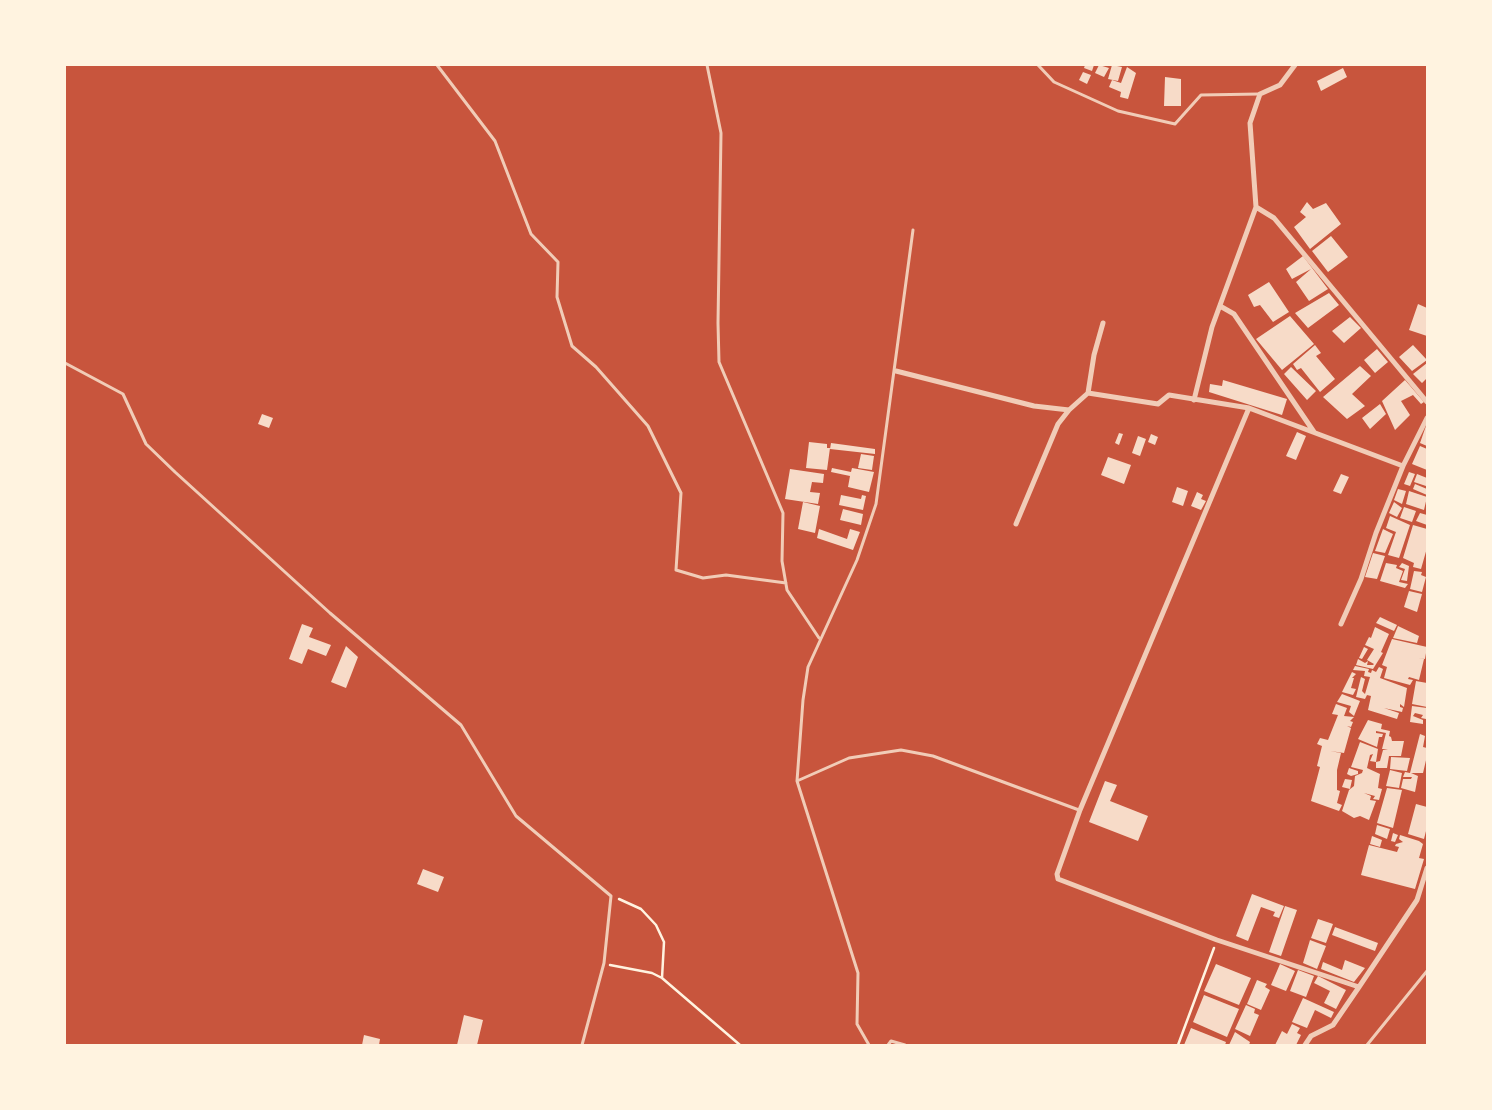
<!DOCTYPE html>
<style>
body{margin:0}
#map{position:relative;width:1492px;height:1110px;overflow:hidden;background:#c8553d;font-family:Manrope,sans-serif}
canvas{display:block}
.frame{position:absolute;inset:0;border:66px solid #fff3e0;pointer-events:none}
</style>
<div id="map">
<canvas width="1492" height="1110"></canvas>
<div class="frame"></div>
</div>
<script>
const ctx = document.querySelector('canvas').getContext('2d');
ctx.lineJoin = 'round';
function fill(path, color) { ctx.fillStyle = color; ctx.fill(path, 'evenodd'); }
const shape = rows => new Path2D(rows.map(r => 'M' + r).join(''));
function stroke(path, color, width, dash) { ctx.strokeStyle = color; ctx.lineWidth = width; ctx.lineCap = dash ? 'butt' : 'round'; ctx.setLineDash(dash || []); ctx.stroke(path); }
const building = shape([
 [1085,65,1094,65,1092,71,1084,68],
 [1099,65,1109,68,1104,77,1095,73],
 [1112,65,1122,67,1118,81,1108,79],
 [1127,67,1136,73,1128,99,1120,97,1121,92,1109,87,1112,80,1121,83],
 [1343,68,1347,77,1321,91,1317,81],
 [1083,72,1091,75,1087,84,1079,80],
 [1165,77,1181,79,1181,106,1164,106],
 [1307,202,1313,209,1326,203,1341,224,1310,249,1294,227,1306,217,1300,212],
 [1331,236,1348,257,1328,272,1312,251],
 [1303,256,1328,289,1309,301,1296,282,1311,269,1292,279,1286,269],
 [1269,282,1289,312,1273,322,1260,305,1254,307,1248,295],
 [1329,293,1339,305,1308,328,1295,313],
 [1418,304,1427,308,1427,336,1409,330],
 [1290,316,1314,344,1282,370,1256,339],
 [1350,317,1361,328,1344,343,1332,331],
 [1315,345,1321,353,1316,356,1335,379,1320,392,1301,368,1297,370,1293,364],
 [1413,345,1427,360,1412,371,1399,357],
 [1377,349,1388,362,1375,373,1364,360],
 [1427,363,1427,378,1422,383,1413,374],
 [1360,366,1371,376,1352,394,1365,406,1347,419,1323,397],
 [1291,367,1316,391,1307,400,1284,374],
 [1223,380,1287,399,1282,415,1209,392,1210,384,1222,386],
 [1405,380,1424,402,1421,404,1413,395,1401,401,1410,415,1395,430,1382,401],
 [1380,404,1386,414,1370,429,1362,418],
 [262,414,273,418,269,428,258,424],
 [1427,423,1427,446,1420,443],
 [1297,432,1306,436,1296,460,1286,456],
 [1119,433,1123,434,1119,445,1115,443],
 [1151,434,1158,437,1155,445,1148,442],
 [1138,436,1146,439,1140,456,1132,453],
 [809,442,827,444,827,448,830,448,827,470,806,468],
 [831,443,875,449,875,454,830,449],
 [1420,446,1427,449,1427,470,1412,464],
 [861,454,874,456,872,470,858,468],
 [1108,457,1131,465,1124,484,1101,475],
 [832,468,851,472,852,468,874,472,869,492,848,487,850,476,831,472],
 [790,469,824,474,823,483,812,482,810,492,820,493,818,504,785,499],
 [1409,472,1415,474,1410,486,1404,484],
 [1341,474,1349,477,1341,494,1333,491],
 [1417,474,1427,478,1426,486,1414,482],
 [1415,484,1427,489,1427,495,1413,489],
 [1177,487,1188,491,1183,506,1172,502],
 [1398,489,1406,491,1402,504,1394,500],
 [1409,491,1427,497,1424,510,1406,504],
 [1197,492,1203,495,1201,499,1206,501,1201,510,1191,506],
 [841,495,861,499,862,495,866,496,863,510,839,505],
 [803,502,820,506,815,533,798,529],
 [1394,502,1402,508,1397,517,1389,513],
 [1404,507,1416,511,1412,522,1400,518],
 [843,509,863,514,861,525,840,520],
 [1420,513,1427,515,1427,525,1416,521],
 [1390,516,1410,525,1399,558,1388,555,1396,532,1386,528],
 [1413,525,1427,529,1427,548,1421,569,1413,567,1414,563,1403,558],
 [819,529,847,539,850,529,860,532,853,550,817,538],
 [1383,529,1393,534,1385,553,1375,551],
 [1373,553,1385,556,1377,579,1365,577],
 [1386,563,1397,565,1396,568,1403,571,1399,582,1408,584,1405,588,1380,581],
 [1402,563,1409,566,1407,581,1401,580,1405,569,1399,567],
 [1414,571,1422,572,1421,575,1426,577,1422,592,1410,589],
 [1409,591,1422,594,1417,612,1404,607],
 [1380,617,1397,625,1394,631,1376,623],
 [302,624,313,628,309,637,331,645,326,656,308,649,302,664,289,659],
 [1398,626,1419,636,1417,643,1393,638],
 [1375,627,1389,634,1381,652,1383,653,1373,669,1356,665,1358,659,1365,663,1368,661,1367,665,1373,665,1374,664,1367,660,1374,649,1365,645,1369,637,1371,638],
 [1392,639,1427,647,1425,659,1418,658,1424,659,1419,680,1409,677,1408,679,1413,680,1410,685,1384,678,1387,667,1382,665],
 [346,646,358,657,346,688,331,682],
 [1364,647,1368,649,1362,659,1359,658],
 [1355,666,1369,669,1368,672,1371,673,1372,670,1376,672,1379,667,1383,669,1380,678,1407,688,1404,707,1400,704,1400,707,1403,708,1402,712,1384,708,1399,713,1397,719,1368,710,1371,696,1367,695,1365,699,1356,697,1361,677,1365,679,1362,691,1365,694,1370,677,1364,676,1365,671,1353,670],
 [1352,672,1356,674,1352,678,1354,678,1351,688,1356,689,1353,695,1342,692],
 [1416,681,1427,683,1427,707,1412,704],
 [1342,694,1360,701,1354,716,1349,712,1351,706,1337,702],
 [1336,704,1347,708,1344,716,1354,717,1350,721,1353,722,1351,727,1347,726,1351,728,1344,753,1330,751,1341,753,1337,770,1337,790,1340,791,1337,803,1342,805,1339,811,1311,801,1320,767,1317,766,1322,746,1317,744,1320,738,1328,740,1338,715,1332,714],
 [1412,706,1427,708,1427,725,1426,719,1421,718,1423,715,1415,713,1413,716,1423,720,1423,724,1410,722],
 [1368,720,1382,724,1381,729,1390,731,1389,736,1391,737,1392,741,1404,741,1401,756,1389,756,1387,768,1376,768,1376,762,1370,761,1373,754,1370,755,1367,768,1380,774,1378,788,1382,789,1379,800,1373,799,1375,796,1364,793,1371,796,1370,800,1376,801,1369,820,1360,816,1354,818,1342,811,1349,790,1354,786,1355,776,1362,773,1363,770,1351,767,1360,742,1378,749,1376,762,1380,761,1383,750,1388,749,1382,749,1386,733,1376,731,1376,733,1383,734,1382,737,1379,737,1377,747,1358,739],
 [1420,734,1425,736,1423,747,1427,748,1427,756,1423,773,1411,773,1418,776,1415,792,1401,788,1403,779,1411,779,1412,777,1403,777,1405,772,1410,773],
 [1391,757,1410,758,1407,771,1390,769],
 [1349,768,1358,771,1358,774,1351,776,1347,774],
 [1390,770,1402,773,1399,788,1386,786],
 [1345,779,1352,780,1350,789,1342,787],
 [1105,781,1117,785,1110,801,1148,816,1138,841,1089,822],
 [1387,788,1402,790,1393,828,1377,823],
 [1416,804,1427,807,1427,827,1424,839,1408,834],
 [1377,825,1390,829,1387,839,1375,834],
 [1393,833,1398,835,1395,842,1391,841],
 [1400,835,1419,841,1423,844,1419,858,1424,859,1415,889,1361,875,1369,845,1397,852,1399,847,1395,846,1396,844,1403,842,1399,839],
 [1372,836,1382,840,1380,847,1370,844],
 [423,869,444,877,438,892,417,884],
 [1252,894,1284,906,1279,918,1273,916,1275,912,1261,907,1248,941,1236,936],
 [1285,906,1297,910,1281,956,1269,952],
 [1318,919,1333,924,1326,943,1311,938],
 [1335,927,1378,943,1375,951,1332,935],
 [1310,940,1326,946,1317,969,1303,963],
 [1345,960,1365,968,1354,982,1321,969,1323,962,1342,970],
 [1216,964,1251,978,1239,1005,1204,991],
 [1280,964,1295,971,1286,991,1271,985],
 [1298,970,1314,976,1306,997,1290,991],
 [1318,976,1346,990,1336,1009,1324,1003,1330,991,1314,983],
 [1257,980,1267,984,1265,987,1270,990,1261,1010,1247,1004],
 [1204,995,1239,1009,1227,1037,1193,1022],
 [1303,998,1334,1012,1331,1018,1315,1010,1307,1028,1292,1022],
 [1246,1005,1255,1009,1254,1013,1259,1015,1250,1036,1235,1029],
 [464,1015,483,1020,477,1045,457,1045],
 [1292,1024,1300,1028,1297,1033,1301,1035,1296,1045,1275,1045,1282,1031,1287,1034],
 [1191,1028,1226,1042,1225,1045,1184,1045],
 [1235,1032,1250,1042,1249,1045,1229,1045],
 [364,1035,380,1039,379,1045,362,1045]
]);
const path = shape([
 [619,899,641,909,656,925,664,942,662,978,740,1045],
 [610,965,652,973,662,978],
 [1178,1045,1214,948]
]);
const service = shape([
 [437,65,495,141,531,234,558,262,557,297,572,346,596,367,648,426,681,493,676,570,703,578,726,575,786,583],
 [707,65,721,133,718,323,719,362,783,513,782,561,787,590,819,638],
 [1038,65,1054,82,1118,111,1175,124,1201,95,1259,94],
 [65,363,123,394,146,444,175,472,330,613,461,725,516,816,611,896,604,963,582,1045],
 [797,781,849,758,901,750,933,756,1079,810],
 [869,1045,857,1024,858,973,797,781,803,700,808,667,857,560,876,504,913,230],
 [888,1045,891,1041,905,1045],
 [1367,1045,1427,971]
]);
const minor = shape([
 [1256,207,1274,218,1427,402],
 [1220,306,1234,314,1314,432],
 [896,371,1034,406,1069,410,1088,393,1158,404,1169,395,1249,408,1403,466],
 [1088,393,1094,355,1103,323],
 [1194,400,1212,327,1256,207,1250,123,1260,94,1280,85,1295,65],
 [1249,408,1080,810,1057,874,1058,879,1217,940,1359,987],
 [1016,524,1058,424,1069,410],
 [1341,624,1361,579,1376,533,1403,466,1427,418],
 [1305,1045,1311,1036,1333,1025,1359,987,1417,900,1427,868]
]);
fill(building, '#f7dbc8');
stroke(path, '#fff3e0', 2.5);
stroke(service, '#f1ccb7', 3);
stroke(minor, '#f1ccb7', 5);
</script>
